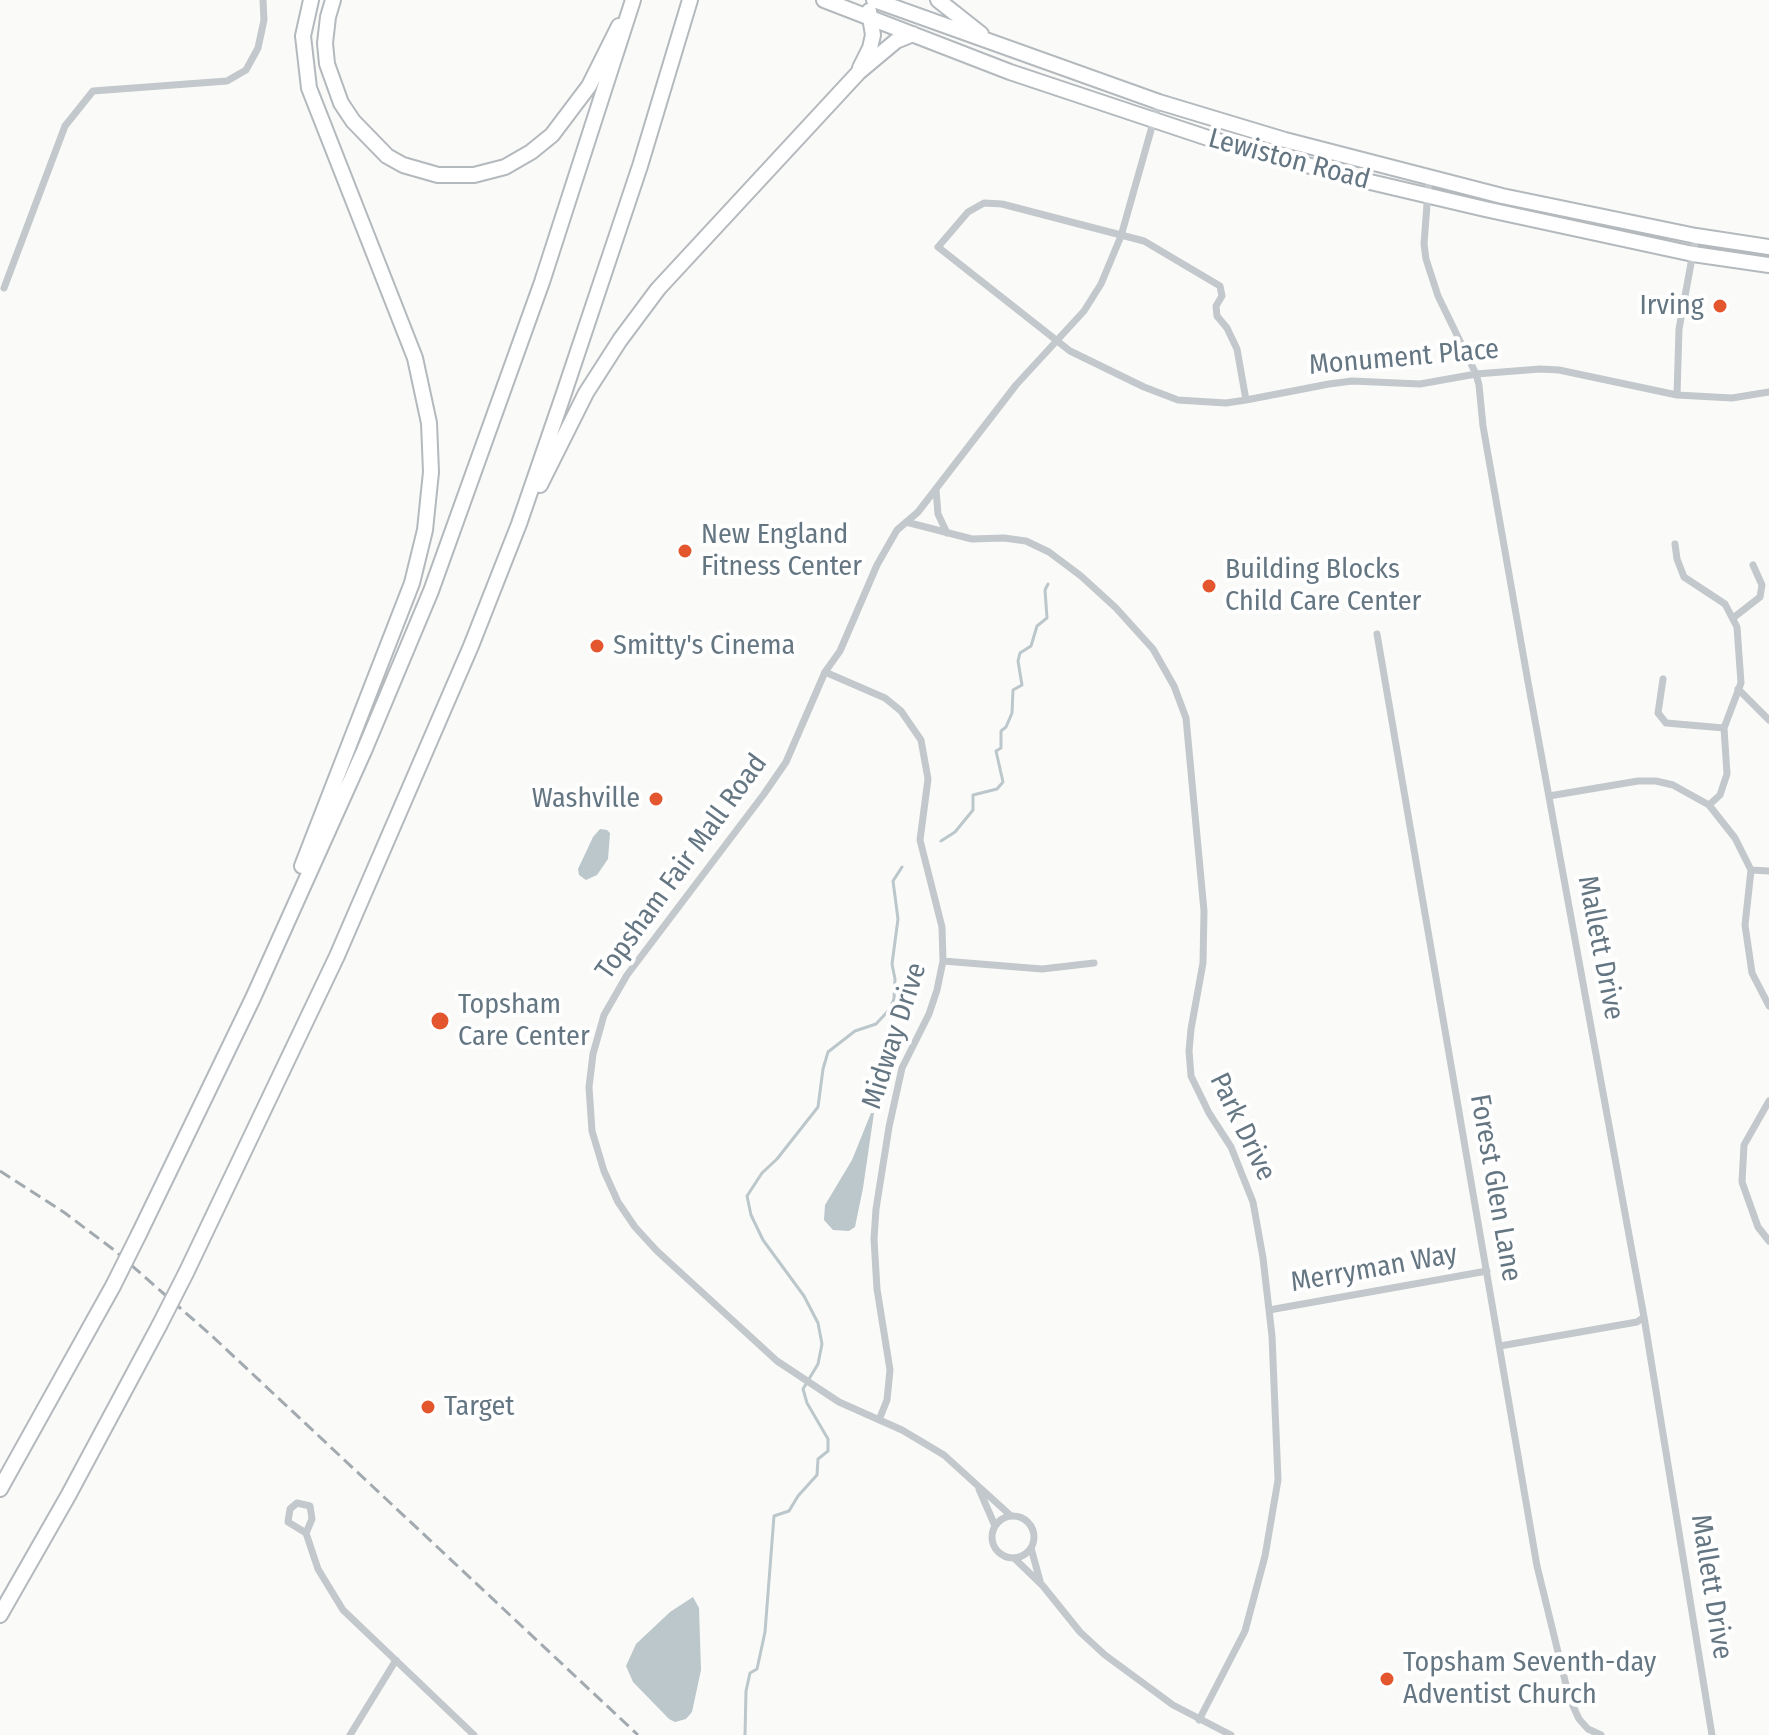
<!DOCTYPE html>
<style>
body{margin:0}
canvas{display:block;background:#fafaf8}
</style>
<canvas width="1769" height="1735"></canvas>
<script>
const ctx = document.querySelector('canvas').getContext('2d');
ctx.lineJoin = 'round';
function fill(path, color) { ctx.fillStyle = color; ctx.fill(path, 'evenodd'); }
const shape = rows => new Path2D(rows.map(r => 'M' + r).join(''));
function stroke(path, color, width, dash) { ctx.strokeStyle = color; ctx.lineWidth = width; ctx.lineCap = dash ? 'butt' : 'round'; ctx.setLineDash(dash || []); ctx.stroke(path); }
function drawText(font, color, halo, rows, align = 'center') {
  ctx.font = font + ' "Fira Sans Condensed",sans-serif'; ctx.lineWidth = 8; ctx.setLineDash([]); ctx.textBaseline = 'middle'; ctx.strokeStyle = halo; ctx.fillStyle = color; for (const [text, x, y, turn = 0] of rows) {
    ctx.save(); ctx.translate(x, y); ctx.rotate((+turn || 0) * Math.PI / 180); ctx.textAlign = isNaN(turn) ? turn : align; if (halo) ctx.strokeText(text, 0, 0); ctx.fillText(text, 0, 0); ctx.restore();
  }
}
const water = shape([
 [600,829,607,830,610,833,608,859,597,875,586,880,579,875,578,869,593,837],
 [871,1113,874,1113,863,1188,855,1227,849,1231,833,1230,824,1220,825,1205,852,1160],
 [693,1597,699,1608,701,1670,692,1712,686,1719,675,1722,669,1719,633,1682,626,1666,636,1644,670,1612]
]);
const stream = shape([
 [941,841,955,832,973,810,973,795,997,789,1003,782,996,751,1001,748,1001,731,1006,727,1012,713,1013,690,1022,685,1018,661,1020,653,1031,646,1037,626,1047,618,1045,590,1048,584],
 [745,1735,746,1691,750,1673,757,1669,765,1632,774,1516,789,1511,798,1496,817,1475,818,1459,828,1451,828,1439,807,1403,803,1389,818,1364,822,1344,818,1323,804,1296,763,1240,751,1215,747,1196,762,1173,777,1159,818,1107,823,1069,828,1052,855,1031,876,1024,889,1010,894,999,895,979,892,964,898,919,893,881,902,867]
]);
const street = shape([
 [1429,178,1424,244,1426,259,1438,296,1476,374,1479,385,1483,426,1528,682,1644,1317,1712,1735],
 [4,288,65,126,93,91,227,81,246,70,258,48,264,20,263,0],
 [1677,395,1679,329,1696,236],
 [1246,400,1237,349,1227,328,1217,316,1216,306,1222,296,1220,286,1144,241,1002,204,984,203,968,212,938,247,1070,351,1144,387,1178,400,1226,403,1246,400,1329,384,1352,381,1420,384,1476,374,1540,369,1559,370,1677,395,1732,398,1769,392],
 [936,490,938,514,947,533],
 [906,522,972,539,1004,538,1026,541,1049,552,1081,576,1116,608,1153,649,1174,686,1186,718,1204,911,1203,963,1191,1029,1189,1051,1191,1076,1209,1113,1231,1147,1253,1202,1263,1258,1272,1336,1278,1480,1265,1556,1245,1631,1199,1720],
 [1675,544,1677,559,1684,577,1725,604,1737,627,1741,683,1724,728,1727,774,1720,795,1709,805],
 [1733,618,1760,597,1762,585,1753,565],
 [1377,634,1537,1566,1569,1697,1579,1719,1588,1729,1601,1735],
 [825,672,885,698,901,711,921,740,928,779,920,840,942,927,943,961,937,990,929,1014,902,1068,889,1127,876,1209,874,1239,877,1289,890,1370,887,1400,879,1420],
 [1663,679,1658,713,1666,723,1724,728],
 [1738,689,1769,720],
 [1549,796,1638,781,1656,781,1673,785,1709,805,1735,838,1751,870,1745,925,1752,973,1769,1006],
 [1751,870,1769,871],
 [943,961,1042,969,1094,963],
 [1769,1101,1744,1145,1742,1182,1758,1227,1769,1241],
 [1269,1310,1487,1271],
 [1500,1346,1637,1322,1644,1317],
 [979,1489,995,1526],
 [1010,1515,944,1455,902,1430,839,1402,777,1361,657,1251,635,1227,618,1202,604,1171,592,1131,589,1087,593,1054,604,1015,627,975,764,794,786,762,825,672,840,651,877,565,897,530,918,512,1016,385,1084,311,1101,284,1121,236,1159,102],
 '992 1537a21 21 0 1 1 42 0a21 21 0 1 1-42 0Z',
 [306,1533,312,1519,310,1506,297,1503,290,1509,288,1522,306,1533,318,1569,343,1610,474,1735],
 [1031,1548,1040,1581],
 [1014,1558,1043,1586,1080,1632,1105,1655,1173,1705,1231,1735],
 [350,1735,396,1660]
]);
const highway = shape([
 [333,0,328,17,325,43,327,64,341,103,353,121,387,156,403,165,438,175,474,175,505,167,531,152,552,135,589,86,619,26],
 [824,0,1010,72,1214,140,1366,181,1485,209,1693,254,1769,265],
 [874,0,1159,102,1285,140,1502,196,1696,236,1769,247],
 [938,0,981,34],
 [860,68,870,48,873,35,869,11],
 [540,485,586,393,620,340,658,289,859,72,896,41,913,34],
 [302,866,412,583,425,530,431,472,429,423,415,358,309,88,303,36,311,0],
 [139,1234,253,998,364,751,431,591,542,282,633,0],
 [186,1273,337,956,471,646,519,524,563,396,640,166,690,0],
 [0,1489,113,1286],
 [0,1615,68,1496,159,1326]
]);
const rail = shape([
 [0,1171,65,1213,114,1250,212,1336,638,1735]
]);
const highwayBridge = shape([
 [113,1286,139,1234],
 [159,1326,186,1273]
]);
const markers = [
 [1720,306,8,"#e4572e"],
 [685,551,8,"#e4572e"],
 [1209,586,8,"#e4572e"],
 [597,646,8,"#e4572e"],
 [656,799,8,"#e4572e"],
 [440,1021,10,"#e4572e"],
 [428,1407,8,"#e4572e"],
 [1387,1679,8,"#e4572e"]
];
const streetNames = [
 ["Lewiston Road",1289,160,15],
 ["Monument Place",1404,358,-5],
 ["Topsham Fair Mall Road",682,867,-54],
 ["Mallett Drive",1600,948,79],
 ["Midway Drive",895,1036,-72],
 ["Park Drive",1242,1127,64],
 ["Forest Glen Lane",1495,1188,80],
 ["Merryman Way",1374,1269,-10],
 ["Mallett Drive",1711,1587,81]
];
const poiNames = [
 ["Irving",1704,306,"right"],
 ["New England",701,535],
 ["Fitness Center",701,567],
 ["Building Blocks",1225,570],
 ["Child Care Center",1225,602],
 ["Smitty's Cinema",613,646],
 ["Washville",640,799,"right"],
 ["Topsham",458,1005],
 ["Care Center",458,1037],
 ["Target",444,1407],
 ["Topsham Seventh-day",1403,1663],
 ["Adventist Church",1403,1695]
];
fill(water, '#bbc7cb');
stroke(stream, '#bbc7cb', 3);
stroke(highway, '#b4b9bd', 18);
stroke(street, '#c3c8cc', 7);
stroke(highway, '#fff', 14);
stroke(rail, '#a2aab0', 3, [12, 6]);
stroke(highwayBridge, '#b4b9bd', 18, []);
stroke(highwayBridge, '#fff', 14);
for (const [x, y, r, color] of markers) { const dot = new Path2D(); dot.arc(x, y, r, 0, 2 * Math.PI); ctx.fillStyle = color; ctx.fill(dot); stroke(dot, '#fff', 3); }
drawText('28px', '#657683', '#fff', streetNames);
drawText('28px', '#657683', '#fff', poiNames, 'left');
</script>
